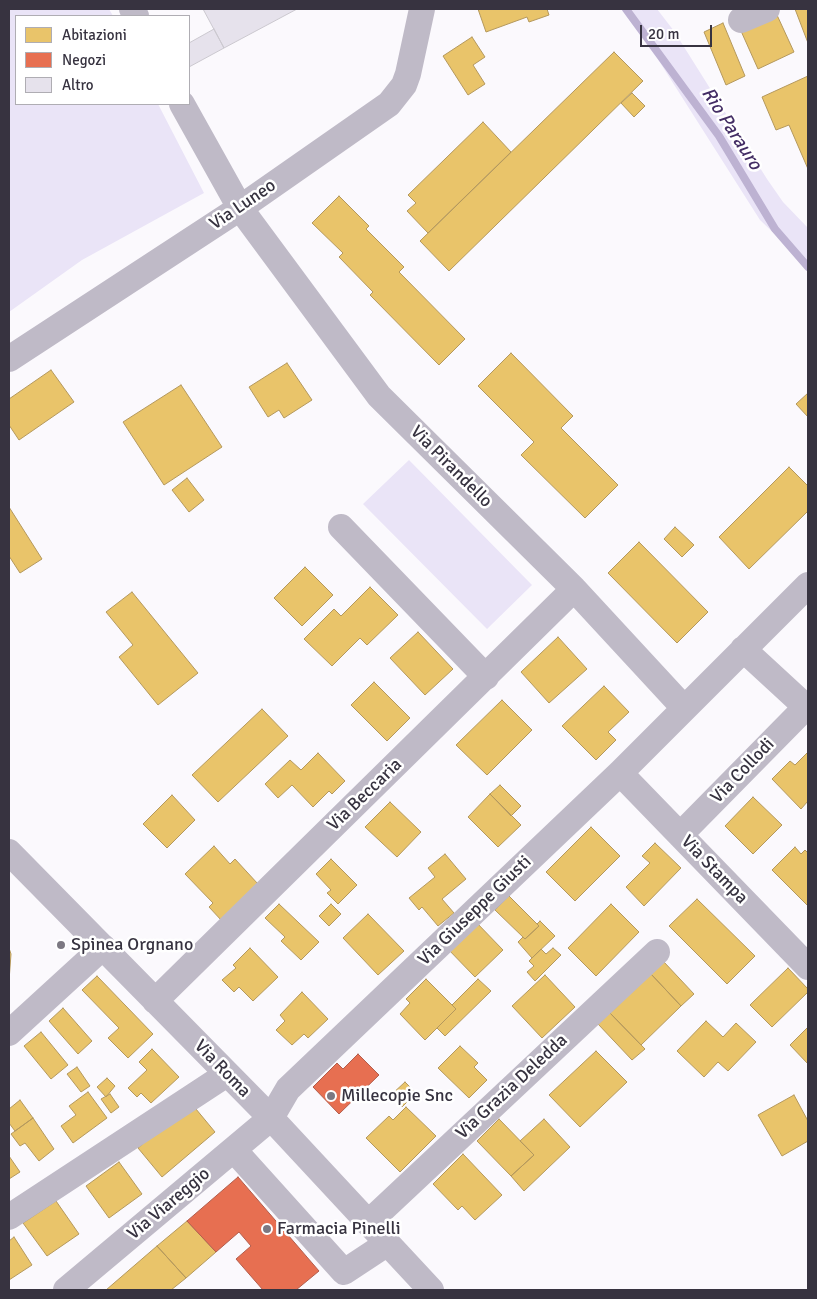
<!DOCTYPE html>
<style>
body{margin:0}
#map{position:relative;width:817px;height:1299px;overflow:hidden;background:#fbf9fd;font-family:Signika,sans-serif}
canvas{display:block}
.frame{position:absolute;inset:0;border:10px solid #373340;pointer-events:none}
.legend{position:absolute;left:15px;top:15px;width:175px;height:90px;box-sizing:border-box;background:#fff;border:1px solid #afadb3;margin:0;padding:6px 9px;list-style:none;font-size:15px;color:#373340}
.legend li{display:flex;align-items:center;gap:10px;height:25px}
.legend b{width:25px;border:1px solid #afadb3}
.scale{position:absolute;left:640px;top:25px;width:72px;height:22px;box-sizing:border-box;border:2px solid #373340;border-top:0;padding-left:6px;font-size:15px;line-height:18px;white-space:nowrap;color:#373340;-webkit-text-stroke:4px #fff;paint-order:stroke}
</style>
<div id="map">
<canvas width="817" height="1299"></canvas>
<div class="frame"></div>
<ul class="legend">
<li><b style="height:14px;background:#e9c46a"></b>Abitazioni</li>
<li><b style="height:14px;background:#e76f51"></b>Negozi</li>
<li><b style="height:14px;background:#e6e2ec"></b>Altro</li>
</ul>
<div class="scale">20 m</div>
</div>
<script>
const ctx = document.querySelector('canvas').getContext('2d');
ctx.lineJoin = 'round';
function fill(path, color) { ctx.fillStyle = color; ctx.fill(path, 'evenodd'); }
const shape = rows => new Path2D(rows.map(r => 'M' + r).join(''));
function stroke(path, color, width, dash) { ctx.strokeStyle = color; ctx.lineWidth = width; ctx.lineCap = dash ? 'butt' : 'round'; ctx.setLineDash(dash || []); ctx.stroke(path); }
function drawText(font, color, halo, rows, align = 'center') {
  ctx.font = font + ' Signika,sans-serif'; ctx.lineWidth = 5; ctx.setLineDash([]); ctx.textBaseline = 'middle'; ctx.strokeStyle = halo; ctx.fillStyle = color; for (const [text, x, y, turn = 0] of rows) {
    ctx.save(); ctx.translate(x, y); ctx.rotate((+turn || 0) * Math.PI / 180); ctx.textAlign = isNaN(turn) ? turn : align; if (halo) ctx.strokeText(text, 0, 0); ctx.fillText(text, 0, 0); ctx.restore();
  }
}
const green = shape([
 [9,9,109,9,113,16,16,16,16,104,158,104,204,193,82,260,9,312],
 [621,9,657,9,674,31,767,179,783,202,808,228,808,266,760,220,659,61],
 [409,460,532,585,487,629,363,504]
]);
const homes = shape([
 [478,9,547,9,549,15,529,22,527,17,486,32,478,9],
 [795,9,808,9,808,43,795,9],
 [777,15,794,52,758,69,741,31,777,15],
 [723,23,745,76,726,85,704,32,723,23],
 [472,37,485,57,473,65,485,84,468,95,443,56,472,37],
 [614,52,643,81,449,271,420,241,614,52],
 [808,76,808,169,789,125,776,130,762,97,808,76],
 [632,93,645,106,634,117,621,103,632,93],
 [483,122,511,152,428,233,407,211,416,203,408,195,483,122],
 [339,196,369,226,366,229,404,267,399,272,465,339,439,365,370,295,373,292,339,257,343,253,312,223,339,196],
 [511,353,573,416,561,428,618,485,585,518,521,455,534,442,478,386,511,353],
 [287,363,312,400,284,418,279,410,268,417,249,387,287,363],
 [51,370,74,402,19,440,9,425,9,399,51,370],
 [181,385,222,447,164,485,123,422,181,385],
 [808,393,808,417,796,404,808,393],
 [789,467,808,486,808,511,749,569,719,537,789,467],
 [187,478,204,500,189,512,172,490,187,478],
 [9,507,42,559,20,573,9,556,9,507],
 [675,527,694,545,682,557,664,539,675,527],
 [639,542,708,612,677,643,608,573,639,542],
 [305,567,333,595,302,626,274,598,305,567],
 [370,587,398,615,367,645,360,638,332,666,304,639,334,609,341,616,370,587],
 [132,592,198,673,158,705,119,657,133,645,106,612,132,592],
 [418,632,453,669,425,695,390,658,418,632],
 [558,637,587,669,549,703,521,672,558,637],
 [374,682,410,718,387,741,351,705,374,682],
 [604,686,629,712,608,732,616,740,596,760,562,726,604,686],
 [502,700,532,730,487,775,456,745,502,700],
 [262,709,288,736,218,802,192,775,262,709],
 [808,752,808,801,801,809,772,779,790,761,795,765,808,752],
 [318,753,345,781,332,794,329,791,313,807,292,785,278,798,265,784,290,760,301,770,318,753],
 [500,785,521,806,511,816,490,794,500,785],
 [490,794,521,825,498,847,468,817,490,794],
 [172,795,195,820,167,848,143,824,172,795],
 [753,797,782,825,753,854,725,826,753,797],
 [390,802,421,832,397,857,365,827,390,802],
 [591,827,620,856,575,901,546,872,591,827],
 [655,843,681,868,644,906,626,887,650,863,642,856,655,843],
 [214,846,230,864,235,859,258,884,222,921,209,907,213,903,185,874,214,846],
 [795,847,801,854,805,850,808,853,808,906,772,870,795,847],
 [445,854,466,879,442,899,454,913,438,926,422,907,419,910,409,898,435,877,428,868,445,854],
 [331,859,357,885,338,904,327,893,331,890,316,874,331,859],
 [509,896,539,926,525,939,495,910,509,896],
 [697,899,755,956,727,984,669,926,697,899],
 [279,904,319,942,301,960,281,941,285,937,265,918,279,904],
 [331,904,341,914,329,926,319,916,331,904],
 [611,904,639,932,596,976,568,948,611,904],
 [368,914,404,951,378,975,343,938,368,914],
 [474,920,503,950,475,977,446,947,474,920],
 [540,921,555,936,532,958,518,942,523,937,525,939,539,926,537,924,540,921],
 [9,948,11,954,9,981,9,948],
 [250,948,278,977,253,1001,239,987,234,992,222,980,236,968,233,965,250,948],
 [553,948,561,955,535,981,527,972,534,966,529,961,541,949,546,954,553,948],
 [664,962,694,994,681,1006,651,974,664,962],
 [788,968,808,989,808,992,772,1027,750,1005,788,968],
 [651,974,681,1006,641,1045,610,1013,651,974],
 [545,975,575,1007,542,1038,512,1006,545,975],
 [97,976,153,1034,128,1058,108,1038,119,1028,82,990,97,976],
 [426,979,456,1009,425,1040,400,1014,410,1003,406,999,426,979],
 [478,979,491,991,445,1036,437,1028,456,1009,452,1005,478,979],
 [302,992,328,1019,308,1038,304,1034,292,1045,276,1030,285,1021,280,1015,302,992],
 [63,1008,92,1041,78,1054,49,1021,63,1008],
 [610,1013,645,1049,632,1060,598,1024,610,1013],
 [706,1021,723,1037,736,1023,756,1042,728,1071,718,1062,704,1077,677,1051,706,1021],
 [808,1027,808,1064,790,1045,808,1027],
 [41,1032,68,1065,51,1079,24,1046,41,1032],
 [460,1046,478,1063,474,1067,487,1080,469,1098,438,1068,460,1046],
 [152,1049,179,1077,151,1103,141,1093,137,1097,128,1088,147,1070,139,1062,152,1049],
 [596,1051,627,1082,580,1127,549,1095,596,1051],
 [77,1067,90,1086,81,1092,67,1074,77,1067],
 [107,1078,115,1086,106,1097,97,1087,107,1078],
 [405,1082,416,1093,402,1107,391,1095,405,1082],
 [88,1092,107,1118,73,1143,61,1126,76,1115,69,1106,88,1092],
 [110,1094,119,1107,111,1113,101,1099,110,1094],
 [794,1095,808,1121,808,1141,782,1156,758,1115,794,1095],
 [20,1100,33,1118,15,1131,9,1123,9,1109,20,1100],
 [191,1103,215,1132,162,1177,138,1148,191,1103],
 [406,1107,436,1136,400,1172,366,1138,389,1116,393,1120,406,1107],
 [33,1118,54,1149,39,1161,25,1143,20,1146,11,1134,33,1118],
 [499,1119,534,1155,511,1176,477,1141,499,1119],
 [544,1119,570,1147,524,1191,511,1176,534,1155,520,1141,544,1119],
 [463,1154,502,1195,475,1220,462,1206,458,1210,433,1184,463,1154],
 [9,1156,20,1172,9,1179,9,1156],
 [119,1162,142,1194,109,1218,86,1186,119,1162],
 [56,1201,79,1234,47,1256,23,1223,56,1201],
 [187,1221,216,1252,186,1278,157,1246,187,1221],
 [14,1237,32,1265,9,1280,9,1241,14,1237],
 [157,1246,186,1278,171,1290,106,1290,157,1246]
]);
const shops = shape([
 [358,1054,379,1075,339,1114,313,1087,337,1063,343,1069,358,1054],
 [238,1177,319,1271,296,1290,263,1290,236,1259,251,1246,239,1232,216,1252,187,1221,238,1177]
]);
const stream = shape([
 [626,9,719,136,775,229,808,267]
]);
const building = shape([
 [203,9,297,9,224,48,203,9],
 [214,29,224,48,189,67,189,43,214,29]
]);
const minor = shape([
 [132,9,136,16],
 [741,20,767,9],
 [182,104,240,208,379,396,574,589,684,708],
 [9,359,240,208,389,104,404,85,408,74,422,9],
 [341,527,486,677],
 [743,649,806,707,808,704],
 [620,773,808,967],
 [680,835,806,707,808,709],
 [9,852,271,1118,431,1290],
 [155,1001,574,589],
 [9,1033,103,947],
 [234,1150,344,1272,388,1243],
 [9,1217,227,1074],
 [368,1223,657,952],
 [66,1290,271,1118,288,1089,620,773,808,585]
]);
const markers = [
 [61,945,5,"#7c7882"],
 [331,1096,5,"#7c7882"],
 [267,1229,5,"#7c7882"]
];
const streetNames = [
 ["Via Luneo",243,205,-34],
 ["Via Pirandello",451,467,45],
 ["Via Collodi",743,771,-46],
 ["Via Beccaria",365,795,-44],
 ["Via Stampa",714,870,46],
 ["Via Giuseppe Giusti",475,911,-44],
 ["Via Roma",222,1069,46],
 ["Via Grazia Deledda",512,1087,-43],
 ["Via Viareggio",169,1204,-40]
];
const poiNames = [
 ["Spinea Orgnano",71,945],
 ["Millecopie Snc",341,1096],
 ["Farmacia Pinelli",277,1229]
];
const waterNames = [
 ["Rio Parauro",731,129,57]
];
fill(green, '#eae4f7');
fill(homes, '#e9c46a');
stroke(homes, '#b4985d', 1);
fill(shops, '#e76f51');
stroke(shops, '#b25d4c', 1);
stroke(stream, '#bdb2d2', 8);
fill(building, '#e6e2ec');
stroke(building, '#cbc8cf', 1);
stroke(minor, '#bfbac7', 26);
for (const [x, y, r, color] of markers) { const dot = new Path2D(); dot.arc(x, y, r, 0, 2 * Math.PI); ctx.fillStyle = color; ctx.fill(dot); stroke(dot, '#fff', 2); }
drawText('18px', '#373340', '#fff', streetNames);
drawText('18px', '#373340', '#fff', poiNames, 'left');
drawText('italic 19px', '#442e65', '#fff', waterNames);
</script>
